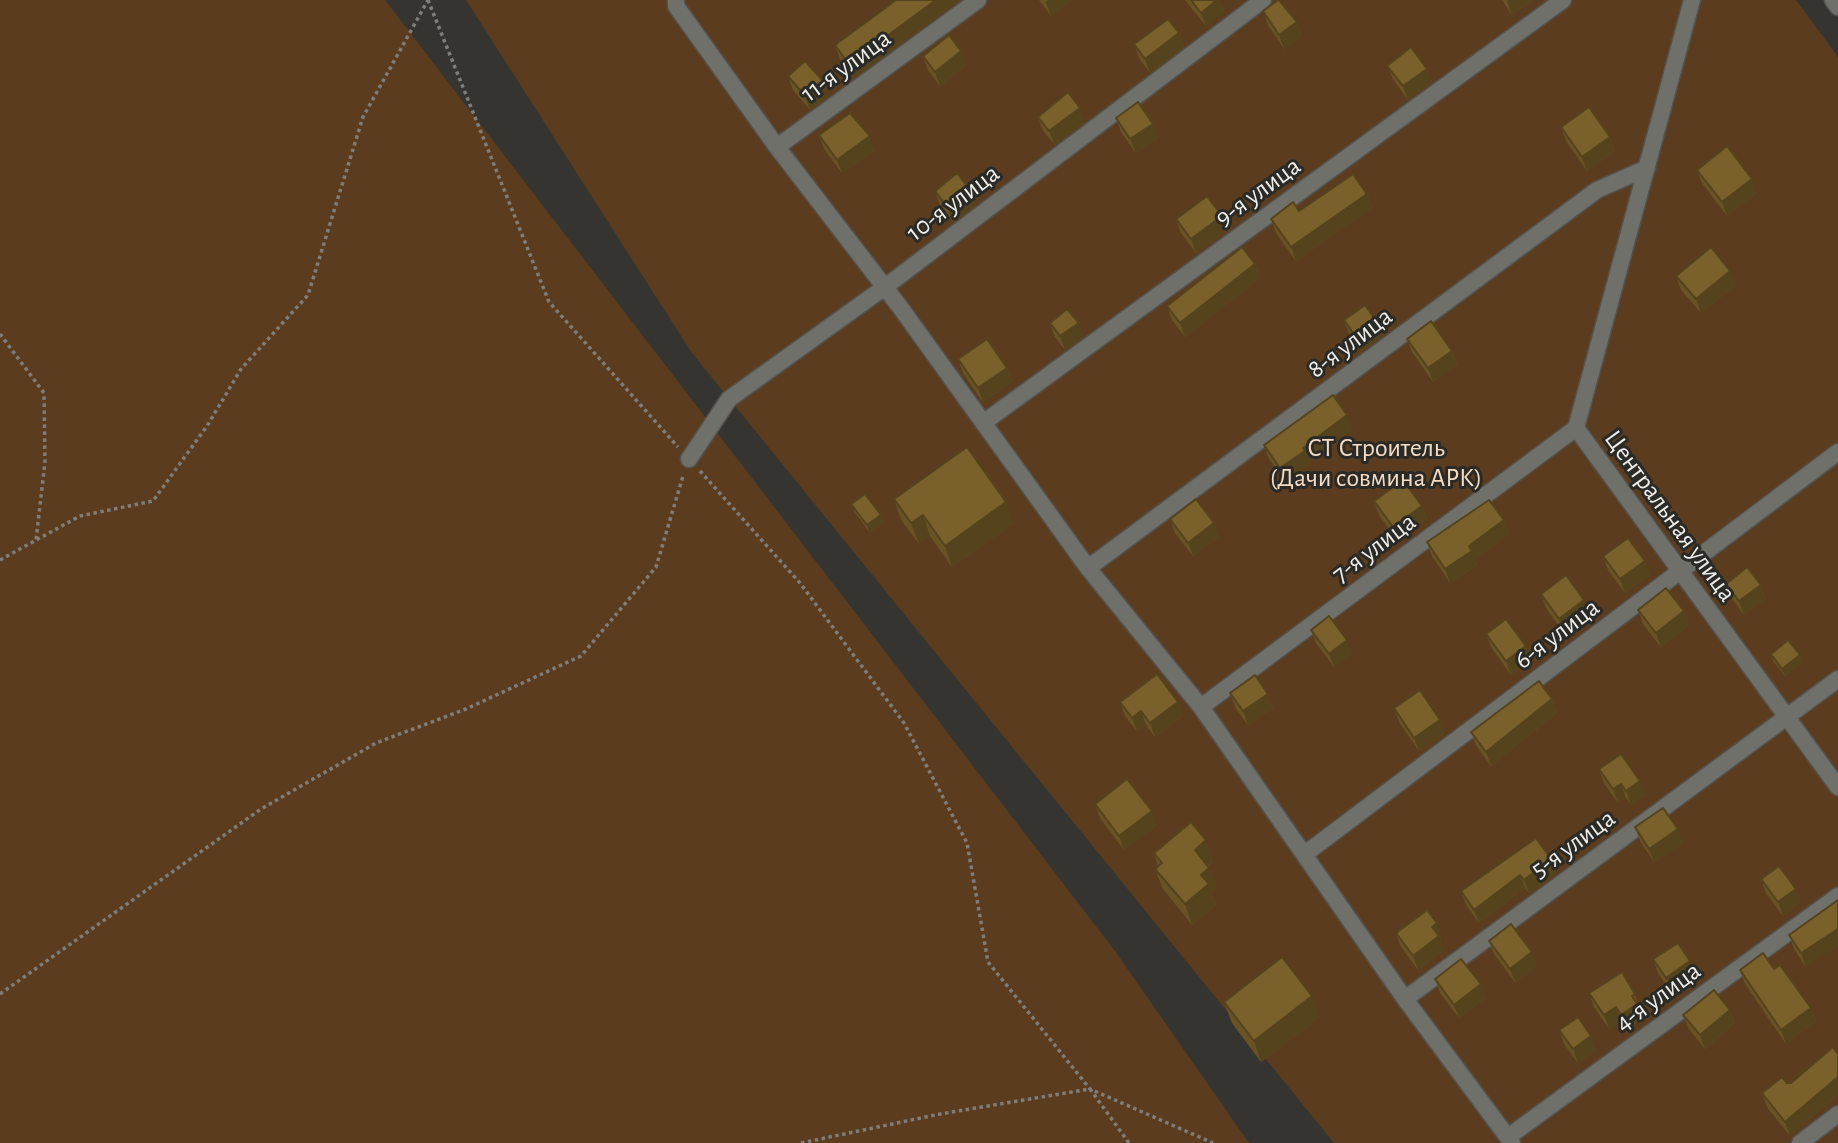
<!DOCTYPE html>
<meta charset="utf-8">
<style>
body{margin:0}
canvas{display:block;background:#353430}
</style>
<canvas width="1838" height="1143"></canvas>
<script>
const ctx = document.querySelector('canvas').getContext('2d');
ctx.lineJoin = 'round';
function fill(path, color) { ctx.fillStyle = color; ctx.fill(path, 'evenodd'); }
const shape = rows => new Path2D(rows.map(r => 'M' + r).join(''));
function stroke(path, color, width, dash) { ctx.strokeStyle = color; ctx.lineWidth = width; ctx.lineCap = dash ? 'butt' : 'round'; ctx.setLineDash(dash || []); ctx.stroke(path); }
function drawText(font, color, halo, rows, align = 'center') {
  ctx.font = font + ' "Alegreya Sans",sans-serif'; ctx.lineWidth = 6; ctx.setLineDash([]); ctx.textBaseline = 'middle'; ctx.strokeStyle = halo; ctx.fillStyle = color; for (const [text, x, y, turn = 0] of rows) {
    ctx.save(); ctx.translate(x, y); ctx.rotate((+turn || 0) * Math.PI / 180); ctx.textAlign = isNaN(turn) ? turn : align; if (halo) ctx.strokeText(text, 0, 0); ctx.fillText(text, 0, 0); ctx.restore();
  }
}
const green = shape([
 [0,0,385,0,1115,951,1249,1143,0,1143],
 [466,0,1796,0,1838,57,1838,1143,1334,1143,692,353]
]);
const path = shape([
 [428,0,549,302,678,447],
 [0,334,44,393,45,462,36,540],
 [700,471,800,583,904,723,967,843,988,962,1090,1089,1213,1143],
 [0,560,80,516,153,501,207,426,241,369,308,295,363,117,428,0],
 [0,994,261,809,376,743,466,709,581,656,656,567,683,476],
 [801,1143,940,1114,1090,1089,1129,1143]
]);
const street = shape([
 [676,0,676,6,777,147,900,307,1088,568,1201,707,1405,999,1512,1143],
 [1692,0,1576,428,1838,787],
 [1833,0,1838,7],
 [777,147,978,0],
 [983,423,1563,0],
 [689,459,729,399,885,287,1263,0],
 [1088,568,1597,190,1647,168],
 [1201,707,1576,428],
 [1305,854,1838,452],
 [1405,999,1838,679],
 [1508,1137,1838,896],
 [1800,1143,1838,1114]
]);
const wall = shape([
 [896,0,959,0,854,78,840,59,835,45],
 [1039,0,1071,0,1051,16],
 [1185,0,1220,0,1225,11,1206,26],
 [1502,0,1534,0,1512,15],
 [1263,11,1297,22,1302,36,1284,49,1268,25],
 [1179,33,1184,47,1150,73,1139,58,1134,44],
 [923,56,966,65,940,86,928,70],
 [1387,66,1427,69,1432,82,1408,100,1393,79],
 [788,76,829,96,810,110,793,90],
 [1038,117,1086,122,1055,145,1043,131],
 [1116,118,1158,138,1136,153,1121,132],
 [1561,127,1610,137,1615,151,1587,171,1566,141],
 [819,135,875,150,842,173,824,149],
 [1697,170,1757,193,1727,216,1702,183],
 [935,191,976,205,953,222,940,205],
 [1367,194,1372,208,1296,261,1276,233,1271,219],
 [1222,216,1227,230,1196,253,1181,233,1176,219],
 [1255,264,1260,278,1185,337,1172,320,1167,306],
 [1676,276,1736,285,1701,313,1681,290],
 [1344,320,1377,322,1382,336,1361,351,1349,334],
 [1050,323,1084,337,1065,350,1055,337],
 [1407,339,1452,351,1457,364,1433,382,1412,352],
 [958,359,1007,368,1012,381,983,402,963,373],
 [1352,429,1309,461,1310,465,1286,482,1269,459,1264,445],
 [894,499,1014,523,952,567,930,536,919,544,901,520],
 [1374,501,1422,506,1427,519,1398,541,1379,515],
 [851,504,884,522,869,532,854,511],
 [1170,519,1219,537,1193,556,1175,533],
 [1504,520,1509,534,1475,559,1477,565,1450,583,1432,556,1427,542],
 [1603,556,1650,575,1625,593,1608,570],
 [1726,584,1761,585,1766,599,1744,615,1731,597],
 [1541,594,1589,614,1564,633,1546,608],
 [1638,610,1684,611,1689,625,1661,647,1643,624],
 [1311,630,1352,653,1334,667,1316,643],
 [1486,634,1531,660,1511,675,1491,647],
 [1771,654,1800,655,1803,662,1785,676,1773,661],
 [1230,693,1268,694,1273,708,1248,725,1235,707],
 [1552,699,1557,713,1491,766,1476,745,1471,732],
 [1120,702,1178,702,1183,716,1155,737,1146,725,1137,731,1125,716],
 [1394,708,1445,734,1419,751,1399,722],
 [1599,769,1645,795,1631,805,1626,798,1618,803,1604,783],
 [1095,804,1157,825,1124,850,1100,818],
 [1635,827,1683,843,1654,862,1640,841],
 [1154,853,1213,861,1208,866,1217,888,1212,892,1216,905,1192,925,1163,889,1155,869,1158,866],
 [1551,859,1556,873,1529,893,1525,888,1479,923,1466,905,1461,891],
 [1761,879,1801,902,1783,916,1766,893],
 [1838,900,1806,967,1794,949,1789,935],
 [1396,933,1442,937,1440,939,1444,950,1418,970,1401,947],
 [1489,941,1537,966,1515,982,1494,954],
 [1653,959,1690,961,1695,975,1671,992,1658,973],
 [1774,969,1811,1008,1816,1021,1786,1044,1745,984,1740,970],
 [1435,979,1486,998,1459,1018,1440,993],
 [1589,993,1635,994,1642,1018,1626,1029,1621,1021,1609,1029,1594,1007],
 [1224,1002,1320,1017,1261,1062,1232,1023],
 [1730,1010,1735,1023,1705,1049,1689,1029,1683,1015],
 [1559,1030,1596,1050,1578,1063,1564,1044],
 [1838,1054,1838,1095,1790,1136,1767,1107,1762,1093,1791,1083]
]);
const shadedWall = shape([
 [936,0,959,0,854,78,849,64],
 [1048,0,1071,0,1051,16,1046,2],
 [1217,0,1220,0,1225,11,1206,26,1201,13],
 [1509,0,1534,0,1512,15,1507,1],
 [1297,22,1302,36,1284,49,1279,35],
 [1179,33,1184,47,1150,73,1145,59],
 [961,51,966,65,940,86,935,72],
 [1427,69,1432,82,1408,100,1403,86],
 [824,82,829,96,810,110,805,96],
 [1080,108,1086,122,1055,145,1049,131],
 [1153,124,1158,138,1136,153,1130,139],
 [870,136,875,150,842,173,837,160],
 [1610,137,1615,151,1587,171,1582,157],
 [1752,179,1757,193,1727,216,1722,202],
 [971,191,976,205,953,222,948,208],
 [1367,194,1372,208,1296,261,1291,247],
 [1222,216,1227,230,1196,253,1191,239],
 [1255,264,1260,278,1185,337,1180,323],
 [1730,271,1736,285,1701,313,1696,299],
 [1377,322,1382,336,1361,351,1356,337],
 [1079,323,1084,337,1065,350,1060,336],
 [1452,351,1457,364,1433,382,1428,368],
 [1007,368,1012,381,983,402,978,388],
 [1347,415,1352,429,1309,461,1310,465,1286,482,1280,468,1303,448],
 [1006,502,1014,523,952,567,945,546],
 [1422,506,1427,519,1398,541,1393,527],
 [881,515,884,522,869,532,867,525],
 [923,515,930,536,919,544,911,523],
 [1504,520,1509,534,1475,559,1477,565,1450,583,1445,569,1469,546],
 [1214,523,1219,537,1193,556,1188,543],
 [1645,561,1650,575,1625,593,1620,579],
 [1761,585,1766,599,1744,615,1739,601],
 [1584,600,1589,614,1564,633,1559,619],
 [1684,611,1689,625,1661,647,1656,633],
 [1347,640,1352,653,1334,667,1329,654],
 [1526,646,1531,660,1511,675,1506,661],
 [1800,655,1803,662,1785,676,1782,669],
 [1268,694,1273,708,1248,725,1243,711],
 [1552,699,1557,713,1491,766,1486,752],
 [1178,702,1183,716,1155,737,1150,723],
 [1141,711,1146,725,1137,731,1132,718],
 [1440,720,1445,734,1419,751,1414,738],
 [1640,781,1645,795,1631,805,1626,791],
 [1621,784,1626,798,1618,803,1613,789],
 [1152,811,1157,825,1124,850,1119,836],
 [1678,829,1683,843,1654,862,1649,849],
 [1206,840,1213,861,1202,870,1195,850],
 [1551,859,1556,873,1529,893,1524,880],
 [1209,868,1217,888,1212,892,1216,905,1192,925,1185,904,1201,875],
 [1520,875,1525,888,1479,923,1474,910],
 [1796,889,1801,902,1783,916,1778,902],
 [1437,923,1442,937,1440,939,1444,950,1418,970,1413,956,1432,927],
 [1838,929,1838,946,1806,967,1801,953],
 [1532,952,1537,966,1515,982,1510,969],
 [1690,961,1695,975,1671,992,1666,978],
 [1481,984,1486,998,1459,1018,1454,1005],
 [1312,996,1320,1017,1261,1062,1254,1041],
 [1637,1004,1642,1018,1626,1029,1621,1015],
 [1616,1007,1621,1021,1609,1029,1604,1015],
 [1811,1008,1816,1021,1786,1044,1781,1030],
 [1730,1010,1735,1023,1705,1049,1700,1035],
 [1591,1036,1596,1050,1578,1063,1573,1049],
 [1838,1077,1838,1095,1790,1136,1785,1122]
]);
const building = shape([
 [896,0,936,0,849,64,835,45,896,0],
 [1191,0,1217,0,1201,13,1191,0],
 [1278,0,1279,0,1297,22,1279,35,1263,11,1278,0],
 [1168,19,1179,33,1145,59,1134,44,1168,19],
 [949,35,961,51,935,72,923,56,949,35],
 [1411,47,1427,69,1403,86,1387,66,1411,47],
 [805,61,824,82,805,96,788,76,805,61],
 [1068,92,1080,108,1049,131,1038,117,1068,92],
 [1138,102,1153,124,1130,139,1116,118,1138,102],
 [1589,107,1610,137,1582,157,1561,127,1589,107],
 [850,113,870,136,837,160,819,135,850,113],
 [1727,146,1752,179,1722,202,1697,170,1727,146],
 [957,173,971,191,948,208,935,191,957,173],
 [1353,174,1367,194,1291,247,1271,219,1293,202,1299,211,1353,174],
 [1207,196,1222,216,1191,239,1176,219,1207,196],
 [1242,247,1255,264,1180,323,1167,306,1242,247],
 [1711,247,1730,271,1696,299,1676,276,1711,247],
 [1365,305,1377,322,1356,337,1344,320,1365,305],
 [1067,309,1079,323,1060,336,1050,323,1067,309],
 [1431,321,1452,351,1428,368,1407,339,1431,321],
 [987,339,1007,368,978,388,958,359,987,339],
 [1333,395,1347,415,1303,448,1305,451,1280,468,1264,445,1333,395],
 [967,447,1006,502,945,546,923,515,911,523,894,499,967,447],
 [1403,480,1422,506,1393,527,1374,501,1403,480],
 [865,494,881,515,867,525,851,504,865,494],
 [1196,499,1214,523,1188,543,1170,519,1196,499],
 [1489,500,1504,520,1469,546,1472,551,1445,569,1427,542,1489,500],
 [1628,538,1645,561,1620,579,1603,556,1628,538],
 [1747,567,1761,585,1739,601,1726,584,1747,567],
 [1566,575,1584,600,1559,619,1541,594,1566,575],
 [1666,588,1684,611,1656,633,1638,610,1666,588],
 [1329,616,1347,640,1329,654,1311,630,1329,616],
 [1506,619,1526,646,1506,661,1486,634,1506,619],
 [1788,640,1800,655,1782,669,1771,654,1788,640],
 [1157,674,1178,702,1150,723,1141,711,1132,718,1120,702,1157,674],
 [1255,675,1268,694,1243,711,1230,693,1255,675],
 [1539,681,1552,699,1486,752,1471,732,1539,681],
 [1420,690,1440,720,1414,738,1394,708,1420,690],
 [1621,754,1640,781,1626,791,1621,784,1613,789,1599,769,1621,754],
 [1127,779,1152,811,1119,836,1095,804,1127,779],
 [1663,808,1678,829,1649,849,1635,827,1663,808],
 [1191,822,1206,840,1195,850,1209,868,1201,875,1209,884,1185,904,1155,869,1162,863,1154,853,1191,822],
 [1536,838,1551,859,1524,880,1520,875,1474,910,1461,891,1536,838],
 [1779,866,1796,889,1778,902,1761,879,1779,866],
 [1838,900,1838,929,1801,953,1789,935,1838,900],
 [1427,910,1437,923,1432,927,1439,936,1413,956,1396,933,1427,910],
 [1511,924,1532,952,1510,969,1489,941,1511,924],
 [1678,943,1690,961,1666,978,1653,959,1678,943],
 [1763,953,1774,969,1780,965,1811,1008,1781,1030,1740,970,1763,953],
 [1282,957,1312,996,1254,1041,1224,1002,1282,957],
 [1461,959,1481,984,1454,1005,1435,979,1461,959],
 [1622,972,1635,994,1632,996,1637,1004,1621,1015,1616,1007,1604,1015,1589,993,1622,972],
 [1714,990,1730,1010,1700,1035,1683,1015,1714,990],
 [1578,1017,1591,1036,1573,1049,1559,1030,1578,1017],
 [1833,1047,1838,1054,1838,1077,1785,1122,1762,1093,1782,1077,1787,1083,1791,1083,1833,1047]
]);
const streetNames = [
 ["11-я улица",846,66,-36],
 ["9-я улица",1258,192,-36],
 ["10-я улица",953,203,-37],
 ["8-я улица",1350,343,-37],
 ["Центральная улица",1670,516,54],
 ["7-я улица",1374,548,-37],
 ["6-я улица",1557,634,-37],
 ["5-я улица",1573,844,-36],
 ["4-я улица",1658,997,-36]
];
const parkNames = [
 ["СТ Строитель",1376,448],
 ["(Дачи совмина АРК)",1376,478]
];
fill(green, '#5c3c1e');
stroke(street, '#53524f', 19);
stroke(path, '#7e7d7a', 3.5, [3.5, 3.5]);
stroke(street, '#70706a', 16);
fill(wall, '#695324');
fill(shadedWall, '#55431d');
fill(building, '#7a602a');
stroke(building, '#55431d', 2);
drawText('26px', '#eeedea', '#2a2a26', streetNames);
drawText('26px', '#f6dbc3', '#2a2a26', parkNames);
</script>
